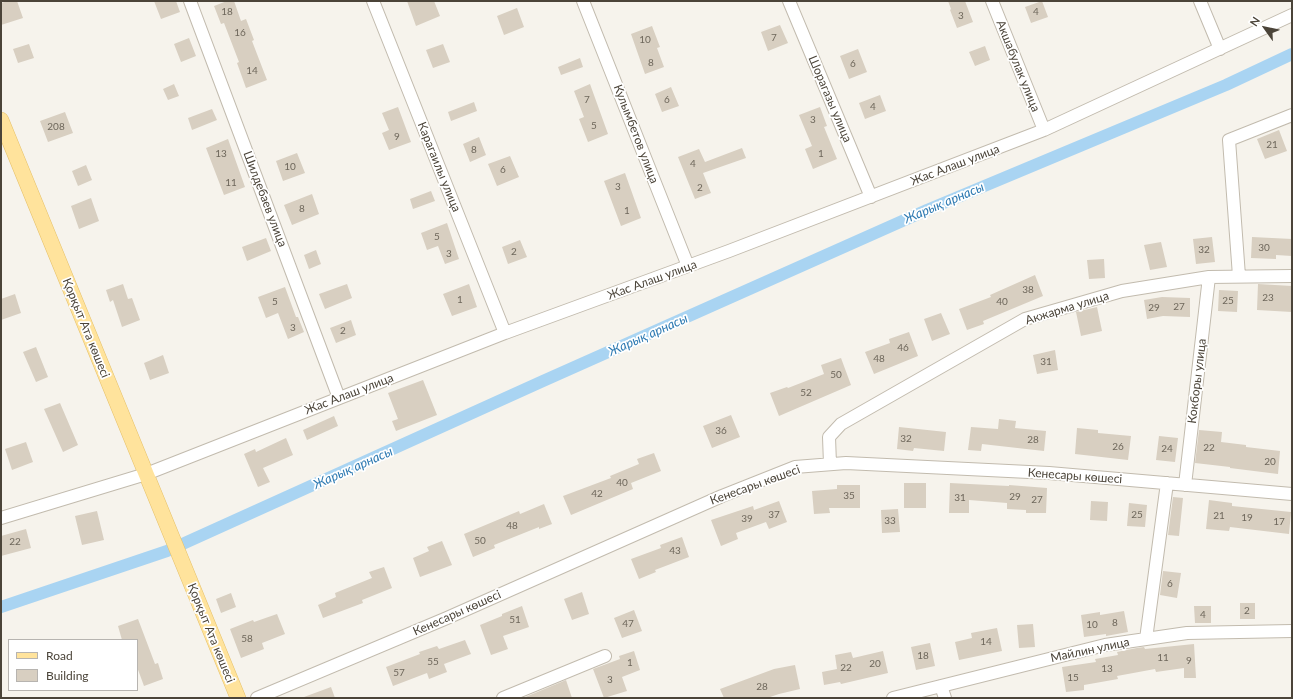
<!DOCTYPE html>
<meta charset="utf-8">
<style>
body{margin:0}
#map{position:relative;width:1293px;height:699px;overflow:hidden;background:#f6f3ec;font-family:Lato,sans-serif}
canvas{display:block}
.frame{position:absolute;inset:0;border:2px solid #4b4439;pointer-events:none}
.legend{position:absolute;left:8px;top:639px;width:130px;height:52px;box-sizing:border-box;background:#fff;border:1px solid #b7b4b0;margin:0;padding:5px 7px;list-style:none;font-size:12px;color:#4b4439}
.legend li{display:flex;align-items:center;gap:8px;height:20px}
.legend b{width:20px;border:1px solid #b7b4b0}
.north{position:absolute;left:1245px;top:8px;width:40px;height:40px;-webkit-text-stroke:3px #fff;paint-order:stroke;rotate:303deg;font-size:11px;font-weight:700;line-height:16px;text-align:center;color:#4b4439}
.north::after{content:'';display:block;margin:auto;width:14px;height:18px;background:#4b4439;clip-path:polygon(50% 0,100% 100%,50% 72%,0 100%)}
</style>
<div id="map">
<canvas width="1293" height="699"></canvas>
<div class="frame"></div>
<ul class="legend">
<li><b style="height:5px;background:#ffe39c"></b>Road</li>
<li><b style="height:11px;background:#d8cfc1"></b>Building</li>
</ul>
<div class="north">N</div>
</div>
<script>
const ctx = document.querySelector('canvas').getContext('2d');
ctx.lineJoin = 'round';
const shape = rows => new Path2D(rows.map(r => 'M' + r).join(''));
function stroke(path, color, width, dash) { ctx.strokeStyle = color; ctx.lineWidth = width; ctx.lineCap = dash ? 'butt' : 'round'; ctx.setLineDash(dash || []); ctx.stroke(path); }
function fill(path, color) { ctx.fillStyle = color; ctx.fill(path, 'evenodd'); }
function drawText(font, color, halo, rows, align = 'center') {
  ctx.font = font + ' Lato,sans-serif'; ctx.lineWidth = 3.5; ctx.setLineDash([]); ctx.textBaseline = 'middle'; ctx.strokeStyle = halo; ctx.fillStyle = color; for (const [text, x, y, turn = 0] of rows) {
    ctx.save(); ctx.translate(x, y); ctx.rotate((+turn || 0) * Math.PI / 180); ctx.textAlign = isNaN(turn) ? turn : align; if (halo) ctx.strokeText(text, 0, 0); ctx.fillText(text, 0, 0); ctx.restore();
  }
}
const canal = shape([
 [1,607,167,551,543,381,927,210,1226,85,1292,54]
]);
const building = shape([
 [8,1,17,1,23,18,1,25,1,3],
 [154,1,176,1,180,12,161,19],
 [227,1,234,1,241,21,246,19,254,40,252,41,267,80,246,88,237,63,239,62,224,23,221,24,214,6],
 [407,1,434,1,440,16,416,26],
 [948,1,965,1,973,22,957,28,950,10,951,9],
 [1042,1,1048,17,1031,23,1025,7],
 [517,8,524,27,504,35,497,16],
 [780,25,788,43,768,51,761,32],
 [652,26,660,47,657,48,664,67,645,74,631,34],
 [189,38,196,56,181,62,174,44],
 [29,44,34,58,18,63,13,49],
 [443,44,450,62,433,68,426,50],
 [985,46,990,60,975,66,969,52],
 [858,49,867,72,849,79,840,56],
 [580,58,583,67,561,75,558,67],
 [174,84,179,96,168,100,163,89],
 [590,84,608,134,588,142,579,119,584,117,574,91],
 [671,87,679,106,662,112,655,94],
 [880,95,886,111,865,119,859,103],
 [474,102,477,111,451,121,448,112],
 [398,107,411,142,389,150,382,133,389,130,382,113],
 [820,107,827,126,824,127,837,159,813,169,805,149,812,146,799,115],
 [212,109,217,120,192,130,188,118],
 [65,112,73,133,48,142,40,121],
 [1279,130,1287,151,1265,159,1257,139],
 [479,137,486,155,470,162,463,144],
 [228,139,245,187,224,195,206,148],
 [742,148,746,158,703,173,711,193,695,199,678,157,699,149,705,162],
 [297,153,305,173,283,181,276,161],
 [510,156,519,177,497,186,488,164],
 [86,165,92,180,78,186,72,171],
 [625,173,641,218,621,226,604,181],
 [431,191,435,201,413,209,410,199],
 [312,194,319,214,292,225,284,205],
 [91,198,99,221,79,229,71,206],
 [447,223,459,259,445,264,438,246,427,250,421,233],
 [1212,237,1215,262,1196,264,1193,239],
 [1252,237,1292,239,1292,256,1276,255,1276,259,1251,258],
 [266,238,271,251,247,261,242,247],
 [520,240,527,257,508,264,502,247],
 [1161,242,1167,267,1150,270,1144,245],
 [316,250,321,264,309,269,304,255],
 [1104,259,1105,278,1089,279,1087,260],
 [1035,275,1043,296,983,321,984,324,967,330,959,309,991,297,990,295],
 [123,284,128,299,132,298,140,320,122,327,113,300,110,302,106,290],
 [347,284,352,298,325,309,319,294],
 [469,284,477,307,452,316,443,294],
 [1258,284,1292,286,1292,312,1257,310],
 [285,287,296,317,298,317,304,332,288,339,278,313,266,318,258,297],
 [1219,290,1238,291,1237,312,1218,311],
 [15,294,21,313,1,320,1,299],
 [1162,297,1190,298,1190,317,1163,316,1147,319,1144,300],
 [1097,307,1102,331,1081,336,1076,312],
 [941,313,950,334,932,341,924,319],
 [351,320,356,335,336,343,330,328],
 [909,332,918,356,874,374,865,352,890,343,889,339],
 [36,347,48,377,36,382,23,352],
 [1055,350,1058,370,1037,374,1033,355],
 [163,355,169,373,150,380,144,363],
 [841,358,851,385,779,416,770,393,787,387,788,388,824,374,821,365],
 [423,380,437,415,396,431,392,421,398,419,388,393],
 [60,403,78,445,63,452,44,409],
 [731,415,740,437,712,448,703,426],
 [334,416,338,426,307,440,303,430],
 [999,419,1016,421,1015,428,1046,431,1044,451,982,444,981,451,968,450,971,427,998,429],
 [899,427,946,432,944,451,914,448,913,451,897,449],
 [1077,428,1098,430,1098,433,1131,436,1128,460,1075,454],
 [1199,430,1222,432,1221,442,1246,445,1246,447,1280,451,1278,474,1230,468,1230,467,1195,463],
 [1159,436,1178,438,1175,462,1156,460],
 [286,438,293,455,263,468,270,482,258,487,244,454,255,449,256,452],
 [26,442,33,462,12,470,5,449],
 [654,453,661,471,631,483,633,489,571,515,563,496,611,478,610,476,639,464,637,459],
 [904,483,926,483,926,508,904,508],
 [950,483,1009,486,1009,485,1047,488,1046,513,1026,513,1026,510,1007,509,1007,503,969,500,969,513,949,513],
 [837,485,860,485,860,508,829,508,830,513,814,514,812,491,837,489],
 [1173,497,1183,498,1179,536,1168,535],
 [1209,500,1232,503,1232,506,1291,512,1289,534,1230,527,1229,531,1206,529],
 [779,501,787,522,769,529,766,522,736,533,738,539,721,546,711,520,753,506,754,510],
 [1091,501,1108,502,1107,521,1090,520],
 [1129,503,1147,505,1145,527,1127,526],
 [544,504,552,524,539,529,539,527,494,545,495,548,473,557,464,534,519,511,520,514],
 [898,509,900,532,882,533,881,510],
 [97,511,104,540,82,545,75,516],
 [26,529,31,548,1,556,1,536],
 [682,537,689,557,655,570,656,572,639,579,631,559,661,548,660,545],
 [442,541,452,565,420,577,413,558,429,551,427,547],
 [384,567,392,588,362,600,363,603,323,618,318,605,336,597,335,593,372,578,369,572],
 [1163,571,1181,573,1177,598,1160,595],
 [582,592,589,614,572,620,564,599],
 [231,593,236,607,221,613,216,599],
 [1240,603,1255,603,1255,619,1240,619],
 [522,606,529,627,503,636,508,649,491,655,480,625,502,616,502,614],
 [1194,606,1211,606,1211,623,1195,623],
 [634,610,642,631,622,638,614,618],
 [1124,611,1128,632,1106,636,1106,634,1084,637,1081,615,1100,612,1100,615],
 [277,614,285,634,262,643,264,649,241,658,230,629,253,620,254,622],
 [138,619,155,664,158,663,163,679,144,686,137,667,137,640,122,640,118,626],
 [1033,624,1035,647,1019,648,1017,625],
 [997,628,1002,651,959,660,955,642,972,638,971,633],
 [465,640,471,654,444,664,447,672,429,679,427,673,393,686,386,667,420,654,419,652,437,646,439,649],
 [930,643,935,666,916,670,911,647],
 [1194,644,1196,678,1184,678,1184,668,1156,672,1155,669,1117,676,1118,679,1084,685,1084,690,1066,692,1062,667,1096,662,1095,659,1118,655,1117,652,1137,648,1144,647,1145,649],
 [634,651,640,670,622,677,627,691,604,698,593,669,620,659,619,656],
 [883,651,888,673,841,684,840,682,824,685,822,672,837,669,835,655,851,652,853,658],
 [795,665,800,689,779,694,767,698,724,698,720,689,774,669],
 [566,680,572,698,523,698],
 [331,687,335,698,304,698,304,697]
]);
const minor = shape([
 [190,1,339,398],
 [373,1,505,333],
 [583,1,688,266],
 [789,1,871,197],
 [992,1,1044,130],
 [1200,1,1220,49],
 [1239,276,1229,140,1292,115],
 [830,464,829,437,841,424,1025,319,1122,291,1209,277,1292,276],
 [1185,485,1209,277],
 [1,518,146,474,505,333,729,251,1044,130,1292,15],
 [1146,639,1167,483],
 [941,686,945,698],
 [257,698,447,618,722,496,795,467,846,463,1049,473,1292,494],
 [503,698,605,656],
 [893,698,1105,645,1187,633,1292,631]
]);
const major = shape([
 [1,120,238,698]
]);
const numberNames = [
 ["18",227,12],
 ["4",1036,12],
 ["3",961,16],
 ["16",240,33],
 ["7",774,38],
 ["10",645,40],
 ["8",651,63],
 ["6",853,64],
 ["14",252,71],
 ["7",587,100],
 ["6",667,100],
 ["4",873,107],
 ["3",813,120],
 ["5",594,126],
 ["208",56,127],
 ["9",397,137],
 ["21",1272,145],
 ["8",474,150],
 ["13",221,154],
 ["1",821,154],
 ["4",693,164],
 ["10",290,167],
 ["6",503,170],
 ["11",231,183],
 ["3",618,187],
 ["2",700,188],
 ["8",302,209],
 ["1",627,211],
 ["5",437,237],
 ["30",1264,248],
 ["32",1204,250],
 ["2",514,252],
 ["3",449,254],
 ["38",1028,290],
 ["23",1268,298],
 ["1",460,300],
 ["25",1228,301],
 ["5",275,302],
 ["40",1002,302],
 ["27",1179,307],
 ["29",1154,308],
 ["3",293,328],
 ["2",343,331],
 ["46",903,348],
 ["48",879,359],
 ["31",1046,362],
 ["50",836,375],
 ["52",806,393],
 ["36",721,431],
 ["32",906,439],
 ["28",1033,440],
 ["26",1118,447],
 ["22",1209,448],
 ["24",1167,449],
 ["20",1270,462],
 ["40",622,483],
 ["42",597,494],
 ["35",849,496],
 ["29",1015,497],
 ["31",960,498],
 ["27",1037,500],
 ["37",774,515],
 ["25",1137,515],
 ["21",1219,516],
 ["19",1247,518],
 ["39",747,519],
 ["33",890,521],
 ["17",1279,522],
 ["48",512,526],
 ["50",480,541],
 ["22",15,542],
 ["43",675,551],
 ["6",1170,584],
 ["2",1247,611],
 ["4",1203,615],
 ["51",515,620],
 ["8",1115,623],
 ["47",628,624],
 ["10",1092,625],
 ["58",247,639],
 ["14",986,642],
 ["18",923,656],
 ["11",1163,658],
 ["9",1189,661],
 ["55",433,662],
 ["1",630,663],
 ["20",875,664],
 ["22",846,668],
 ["13",1107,669],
 ["57",399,673],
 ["15",1073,678],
 ["3",610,680],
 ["28",762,687]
];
const streetNames = [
 ["Акшабулак улица",1018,66,68],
 ["Шорагазы улица",830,99,67],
 ["Кулымбетов улица",636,134,69],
 ["Жас Алаш улица",955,165,-21],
 ["Карагаилы улица",439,167,68],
 ["Шилдебаев улица",265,199,69],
 ["Жас Алаш улица",652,280,-20],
 ["Акжарма улица",1067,308,-17],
 ["Қорқыт Ата көшесі",86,328,68],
 ["Кокборы улица",1197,381,-83],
 ["Жас Алаш улица",349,394,-21],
 ["Кенесары көшесі",1075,476,4],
 ["Кенесары көшесі",755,485,-20],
 ["Кенесары көшесі",457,613,-24],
 ["Қорқыт Ата көшесі",211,633,68],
 ["Майлин улица",1090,650,-12]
];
const waterNames = [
 ["Жарық арнасы",944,203,-23],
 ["Жарық арнасы",648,335,-24],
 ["Жарық арнасы",353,468,-24]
];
stroke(canal, '#a9d4f2', 12);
fill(building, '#d8cfc1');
stroke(minor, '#c2bbae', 14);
stroke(major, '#e6c16a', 16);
stroke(minor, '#fff', 12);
stroke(major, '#ffe39c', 15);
drawText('10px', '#6e675b', null, numberNames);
drawText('12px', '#4b4439', '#fff', streetNames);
drawText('italic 13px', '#2e7ab2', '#fff', waterNames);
</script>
